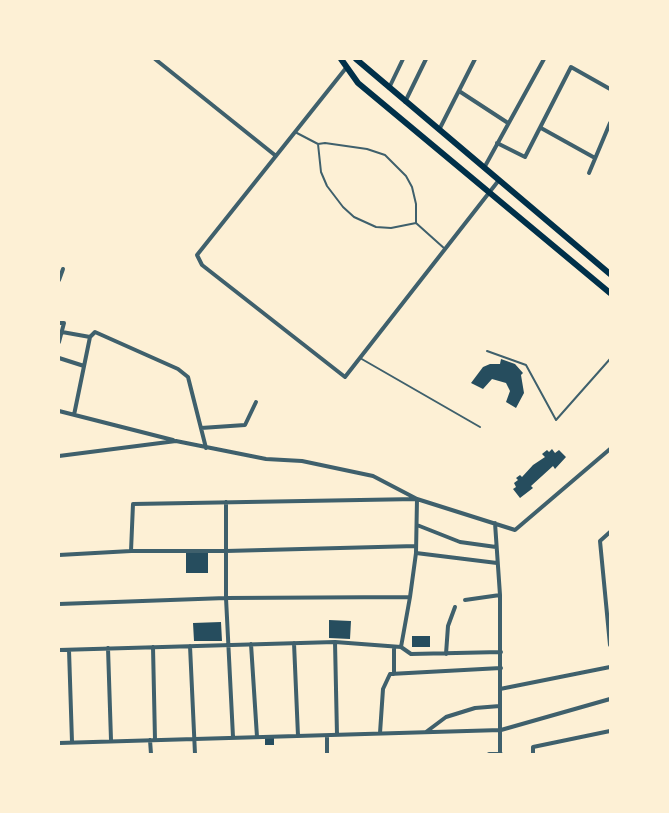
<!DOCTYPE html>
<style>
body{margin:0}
#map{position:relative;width:669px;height:813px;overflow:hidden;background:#fdf0d5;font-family:"Source Sans 3",sans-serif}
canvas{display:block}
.frame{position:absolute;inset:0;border:60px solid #fdf0d5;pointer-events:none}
</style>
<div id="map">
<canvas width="669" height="813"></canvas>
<div class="frame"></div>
</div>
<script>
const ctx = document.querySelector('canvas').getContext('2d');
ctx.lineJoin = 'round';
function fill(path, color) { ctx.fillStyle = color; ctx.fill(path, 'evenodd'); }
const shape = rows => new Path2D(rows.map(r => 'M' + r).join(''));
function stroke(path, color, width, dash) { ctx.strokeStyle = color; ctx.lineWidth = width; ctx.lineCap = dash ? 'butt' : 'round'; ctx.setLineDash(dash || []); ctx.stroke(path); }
const building = shape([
 [501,359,515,364,523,373,521,375,524,393,516,408,506,402,510,391,506,383,492,379,483,389,471,383,483,367,490,364,500,364],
 [552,449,555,453,559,450,566,457,555,469,553,466,531,486,533,488,520,498,513,489,516,487,514,483,518,480,516,478,520,475,522,477,533,465,545,457,542,454,547,450,549,452],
 [186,552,208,553,208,573,186,573],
 [329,620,351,621,350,639,329,638],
 [221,622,222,641,194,641,193,623],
 [412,636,430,636,430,647,412,647],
 [265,738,274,738,274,745,265,745]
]);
const service = shape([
 [295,132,318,144,325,143,367,149,385,155,406,176,412,187,416,204,416,223,445,249],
 [318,144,321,172,327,186,343,207,354,217,376,227,391,228,416,223],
 [487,351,526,365,556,420,610,359],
 [360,358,480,427]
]);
const minor = shape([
 [155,59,276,156],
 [346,68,197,255,202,265,345,377,499,180],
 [389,88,403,59],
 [459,91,508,123],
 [405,102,426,59],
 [541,128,595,158],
 [439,130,475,59],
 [497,143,525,157,571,67,610,89],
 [484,168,544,59],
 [589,173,610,123],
 [59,280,63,269],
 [59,323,64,323,59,342],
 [62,332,90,337],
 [59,358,84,366],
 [59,411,173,440],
 [74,415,90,337,95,332,178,369,188,377,206,448],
 [201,428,245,425,256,402],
 [59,456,176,441,266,459,302,461,373,476,417,499,515,530,610,449],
 [226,502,226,598,233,737],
 [495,523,500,595,500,754],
 [417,525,460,542,496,547],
 [610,532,600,541,610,645],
 [416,553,497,563],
 [59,555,131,551,226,551,416,546],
 [465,600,500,595],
 [59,604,226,598,410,597,416,553,417,499,133,504,131,551],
 [335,642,337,735],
 [294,643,298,736],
 [251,644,257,737],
 [190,646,195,754],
 [153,647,155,740],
 [401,647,410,597],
 [108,648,111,740],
 [59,650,335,642,401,647,411,654,501,652],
 [69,650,72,742],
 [446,654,448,626,455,607],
 [394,674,394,647],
 [500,689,610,667],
 [426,732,446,717,475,708,500,706],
 [380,733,383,689,390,674,501,668],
 [327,736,327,754],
 [150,740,151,754],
 [59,743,501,730,610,699],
 [489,754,501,754],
 [533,754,533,747,610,731]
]);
const primary = shape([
 [341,59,358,83,610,293],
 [356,59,610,274]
]);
fill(building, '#264d5e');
stroke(service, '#3f606c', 2);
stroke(minor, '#3f606c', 4);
stroke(primary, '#003049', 6);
</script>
